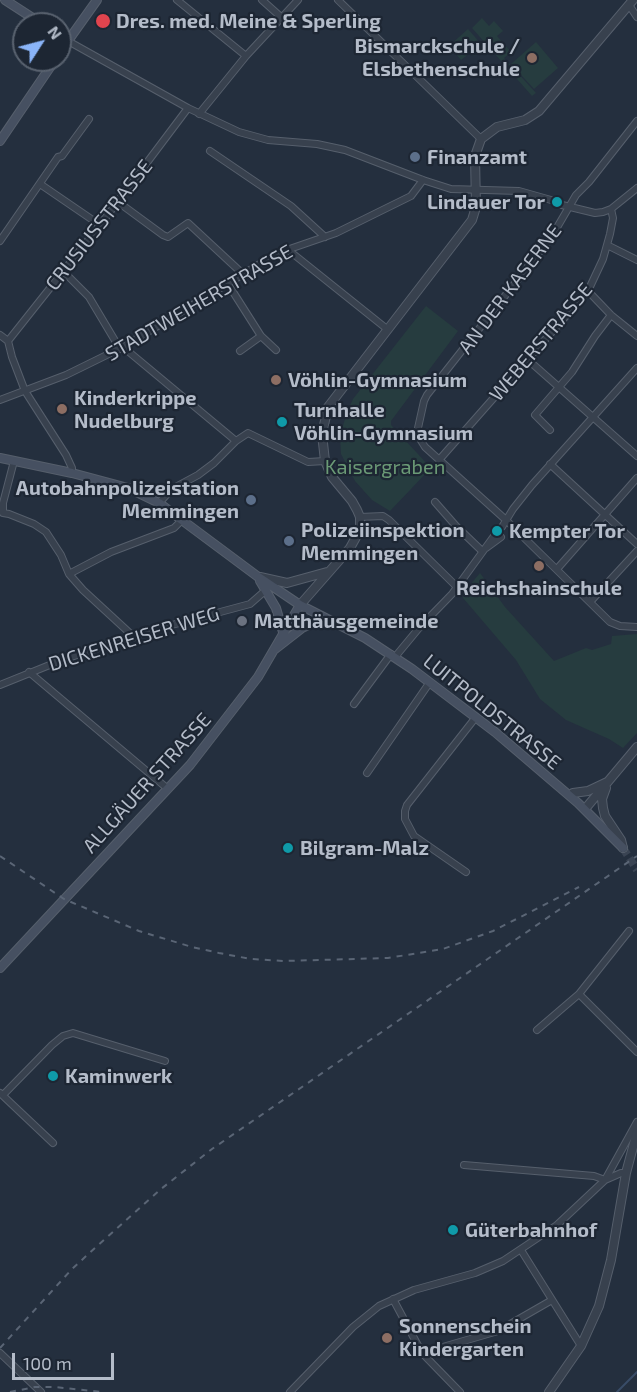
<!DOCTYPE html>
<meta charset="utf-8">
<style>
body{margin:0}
#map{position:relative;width:637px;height:1392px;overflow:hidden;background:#242f3e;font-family:"Exo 2",sans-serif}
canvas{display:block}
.north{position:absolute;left:12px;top:12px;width:60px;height:60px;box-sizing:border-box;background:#1d2633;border:2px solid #59626f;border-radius:50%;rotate:54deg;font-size:16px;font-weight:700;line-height:24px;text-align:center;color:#b4bcc9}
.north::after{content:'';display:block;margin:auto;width:21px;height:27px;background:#8ab4f8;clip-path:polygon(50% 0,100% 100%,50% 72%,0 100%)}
.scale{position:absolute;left:12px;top:1353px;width:102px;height:27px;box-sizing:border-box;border:3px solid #b4bcc9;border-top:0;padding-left:8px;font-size:18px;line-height:21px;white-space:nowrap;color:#b4bcc9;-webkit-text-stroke:4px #1d2633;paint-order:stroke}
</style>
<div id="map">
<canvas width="637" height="1392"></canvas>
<div class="north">N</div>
<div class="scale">100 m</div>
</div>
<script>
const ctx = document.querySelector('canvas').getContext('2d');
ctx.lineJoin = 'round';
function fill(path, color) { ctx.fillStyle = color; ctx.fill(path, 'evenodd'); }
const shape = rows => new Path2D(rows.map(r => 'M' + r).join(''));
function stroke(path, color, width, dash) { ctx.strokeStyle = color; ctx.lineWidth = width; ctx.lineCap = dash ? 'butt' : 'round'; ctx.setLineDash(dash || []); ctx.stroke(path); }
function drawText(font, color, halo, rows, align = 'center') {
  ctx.font = font + ' "Exo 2",sans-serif'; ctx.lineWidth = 4.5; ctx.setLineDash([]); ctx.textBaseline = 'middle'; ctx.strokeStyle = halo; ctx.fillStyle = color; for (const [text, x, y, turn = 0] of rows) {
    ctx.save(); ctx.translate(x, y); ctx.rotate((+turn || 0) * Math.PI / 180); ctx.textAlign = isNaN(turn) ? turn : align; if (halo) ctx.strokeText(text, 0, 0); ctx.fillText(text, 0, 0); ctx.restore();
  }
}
const green = shape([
 [482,18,489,26,494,21,503,31,497,36,511,52,504,58,536,93,532,96,472,28],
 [468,29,481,44,477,48,479,51,474,56,470,53,461,60,449,46],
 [536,42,558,68,534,89,511,64],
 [426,306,458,331,391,421,391,425,431,468,390,511,372,500,355,481,341,454,340,436,347,412,353,399],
 [480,573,505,607,554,661,586,648,592,650,611,644,612,636,637,634,637,733,623,748,609,739,566,720,540,699,516,660,463,598,464,592]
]);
const stream = shape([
 [617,1392,637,1372]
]);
const secondaryTunnel = shape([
 [623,848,637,870]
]);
const minor = shape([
 [177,0,246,56],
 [262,0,281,17],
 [338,0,481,139],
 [629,5,637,17],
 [68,41,188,108,239,132,268,140,317,144,345,150,423,180,451,189,519,191,551,200],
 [199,114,246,56,298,0],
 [637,121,589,182,576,195,552,236,427,395,424,401,418,428,420,439,425,447,506,520,610,622,620,626,637,627],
 [210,151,291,206,325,237],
 [40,184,100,225],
 [118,202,163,235,168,237,188,223,244,275],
 [562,205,595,213,603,212,611,209,637,188],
 [0,241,58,157,62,156,89,119],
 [607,245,637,260],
 [287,249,387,329],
 [64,272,89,297,120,349],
 [228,284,261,336,276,350],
 [588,291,611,315,637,336],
 [0,335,8,341,12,357,25,391,66,455,72,468,72,473],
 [8,341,100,225,188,108],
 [123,347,236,441],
 [240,351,261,336],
 [527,359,637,456],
 [0,400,66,375,123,347,278,253,336,233,411,196,423,180],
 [550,430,535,415,572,372,595,336,611,315],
 [439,460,588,291,603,259,610,234,613,218,611,209],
 [550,464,637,544],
 [435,502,456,526,482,551],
 [159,503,172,489,198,475,214,463,236,441,248,433,308,462,325,461],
 [3,513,9,514,34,524,46,532,61,555,69,574,83,590,134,637],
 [3,513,3,503,14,461],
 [360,517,383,516,389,520,457,587],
 [502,527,513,509,532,485,637,368],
 [486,548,501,537],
 [557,569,637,478],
 [69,574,111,552,174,528,182,520],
 [590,602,637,551],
 [395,657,419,628,452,594,494,536],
 [29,672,168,789],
 [0,685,62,660,157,629,250,604,266,590],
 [354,704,391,654],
 [367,773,430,682],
 [466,872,414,836,405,819,405,811,407,805,476,717],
 [579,994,637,1052],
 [537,1030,579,994,629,931],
 [0,1093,53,1143],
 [3,1095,52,1045,63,1036,73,1033,165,1061],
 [464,1165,594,1176,605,1180],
 [605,1180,637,1122],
 [521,1250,581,1346],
 [393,1299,422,1353,460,1392],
 [0,1353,41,1392],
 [422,1353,498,1331,552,1300],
 [290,1392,353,1327,379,1306,414,1290,475,1273,503,1261,557,1225,605,1180,621,1173,626,1173]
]);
const tertiary = shape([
 [260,577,287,583,327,572],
 [300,605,350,548,360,530,360,517,357,510,352,501,332,477,325,461,322,434,328,407,472,220,476,207,475,156,481,139,497,127,525,120,539,111,633,0],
 [606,788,602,799,603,808,605,816,621,840,623,848],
 [573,793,588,791,607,782],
 [585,809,637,747],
 [549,1392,581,1346,599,1306,611,1260,626,1173,637,1132]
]);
const secondary = shape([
 [5,0,42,24],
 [60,52,97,0],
 [0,141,55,60],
 [0,458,72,473,128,488,159,503,257,576,300,605,365,638,412,669,495,732,578,803,623,848],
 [260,581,276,608,283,632],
 [275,649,302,628,318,621,325,621],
 [0,968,190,765,258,677,300,605]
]);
const rail = shape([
 [0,856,64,899,139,931,192,947,219,953,251,959,284,961,388,958,443,949,493,931,579,887],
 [0,1348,72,1269,96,1247,161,1189,212,1149,637,856],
 [10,1392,35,1387,54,1387,102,1392]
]);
const markers = [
 [103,21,8,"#e0444e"],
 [532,58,6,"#8d6e63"],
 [415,157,6,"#5c6f8a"],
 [557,202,6,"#0f9aa8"],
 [276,380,6,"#8d6e63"],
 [62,409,6,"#8d6e63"],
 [282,422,6,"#0f9aa8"],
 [251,500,6,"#5c6f8a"],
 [497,531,6,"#0f9aa8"],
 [289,541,6,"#5c6f8a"],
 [539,566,6,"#8d6e63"],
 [242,621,6,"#6b7280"],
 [288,848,6,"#0f9aa8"],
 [53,1076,6,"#0f9aa8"],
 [453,1230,6,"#0f9aa8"],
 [387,1338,6,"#8d6e63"]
];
const poiNames = [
 ["Dres. med. Meine & Sperling",116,21],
 ["Bismarckschule /",520,46,"right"],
 ["Elsbethenschule",520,69,"right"],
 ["Finanzamt",427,157],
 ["Lindauer Tor",545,202,"right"],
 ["Vöhlin-Gymnasium",288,380],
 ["Kinderkrippe",74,398],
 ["Nudelburg",74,421],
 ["Turnhalle",294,410],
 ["Vöhlin-Gymnasium",294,433],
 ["Autobahnpolizeistation",239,488,"right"],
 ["Memmingen",239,511,"right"],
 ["Polizeiinspektion",301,530],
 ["Memmingen",301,553],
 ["Kempter Tor",509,531],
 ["Reichshainschule",539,588,"center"],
 ["Matthäusgemeinde",254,621],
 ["Bilgram-Malz",300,848],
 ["Kaminwerk",65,1076],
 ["Güterbahnhof",465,1230],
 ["Sonnenschein",399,1326],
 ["Kindergarten",399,1349]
];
const streetNames = [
 ["CRUSIUSSTRASSE",99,225,-52],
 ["AN DER KASERNE",510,289,-53],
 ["STADTWEIHERSTRASSE",199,303,-30],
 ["WEBERSTRASSE",541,342,-50],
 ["DICKENREISER WEG",134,639,-17],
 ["LUITPOLDSTRASSE",492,712,39],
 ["ALLGÄUER STRASSE",147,783,-48]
];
const parkNames = [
 ["Kaisergraben",385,467]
];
fill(green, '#263c3f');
stroke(stream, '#394c67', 2);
stroke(secondaryTunnel, '#3a4453', 8, [8, 4]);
stroke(minor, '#565f6c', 8);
stroke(tertiary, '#565f6c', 10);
stroke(secondary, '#565f6c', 10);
stroke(minor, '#38414e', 6);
stroke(tertiary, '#38414e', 8);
stroke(secondary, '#465061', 8);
stroke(rail, '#5a6575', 2, [6, 6]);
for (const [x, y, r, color] of markers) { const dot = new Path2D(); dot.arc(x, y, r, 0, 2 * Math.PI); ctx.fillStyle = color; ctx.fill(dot); stroke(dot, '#1d2633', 2); }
drawText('bold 20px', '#b4bcc9', '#1d2633', poiNames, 'left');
drawText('20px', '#b4bcc9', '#1d2633', streetNames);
drawText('20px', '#6b9a76', '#1d2633', parkNames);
</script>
